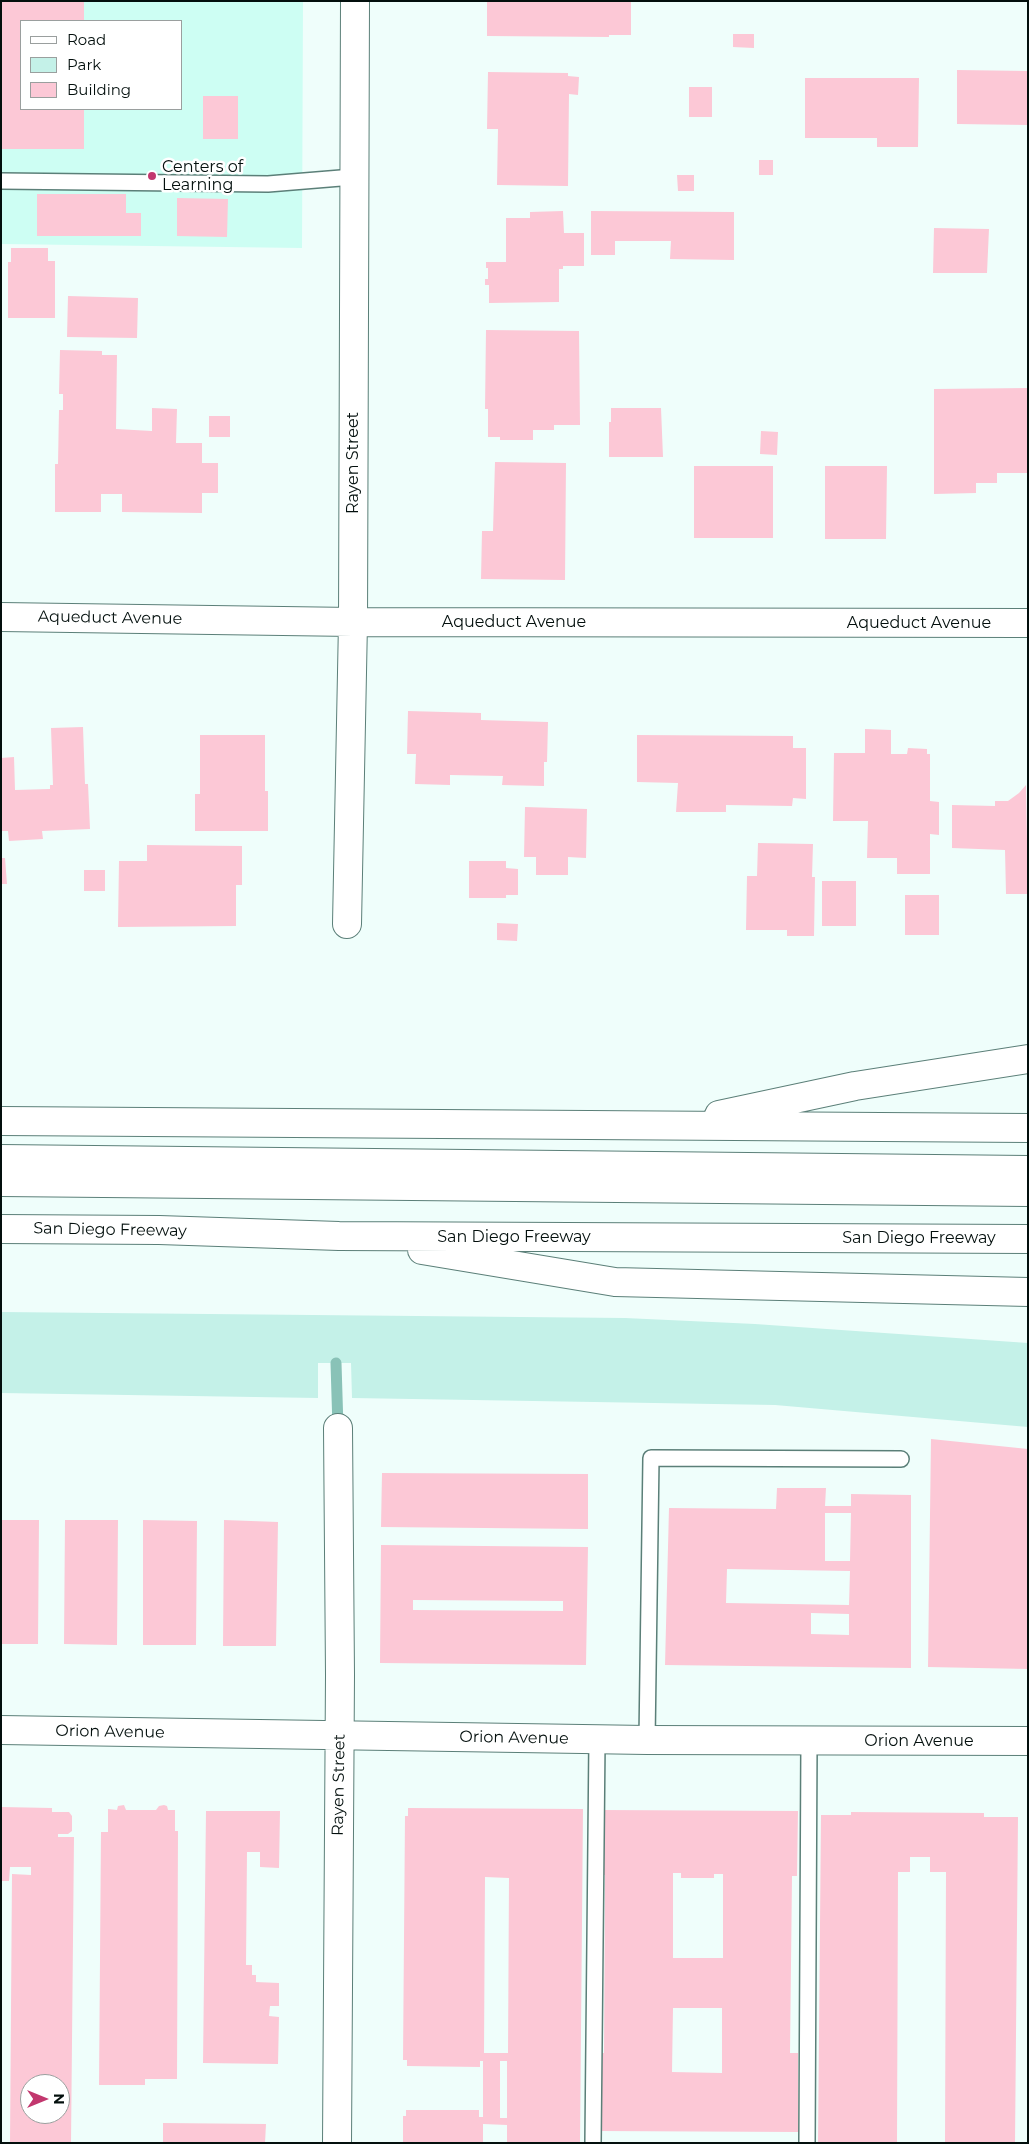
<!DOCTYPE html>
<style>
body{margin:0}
#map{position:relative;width:1029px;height:2144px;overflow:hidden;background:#effefb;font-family:Montserrat,sans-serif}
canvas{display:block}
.frame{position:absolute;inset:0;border:2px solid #030f0d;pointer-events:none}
.legend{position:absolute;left:20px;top:20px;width:162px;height:90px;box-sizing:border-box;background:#fff;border:1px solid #9a9f9e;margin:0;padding:6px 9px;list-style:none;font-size:15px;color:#030f0d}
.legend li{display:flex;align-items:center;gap:10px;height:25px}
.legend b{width:25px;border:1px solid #9a9f9e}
.north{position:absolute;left:20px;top:2074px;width:50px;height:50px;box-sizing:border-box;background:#fff;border:1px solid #9a9f9e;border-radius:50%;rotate:90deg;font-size:14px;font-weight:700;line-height:20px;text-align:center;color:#030f0d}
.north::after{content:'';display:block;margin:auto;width:18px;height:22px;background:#c2376e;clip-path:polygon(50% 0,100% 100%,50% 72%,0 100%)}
</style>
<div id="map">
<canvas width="1029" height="2144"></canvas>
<div class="frame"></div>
<ul class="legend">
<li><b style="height:6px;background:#fff"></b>Road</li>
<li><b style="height:14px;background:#c4f1e8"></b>Park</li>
<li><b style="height:14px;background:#fcc8d6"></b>Building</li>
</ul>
<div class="north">N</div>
</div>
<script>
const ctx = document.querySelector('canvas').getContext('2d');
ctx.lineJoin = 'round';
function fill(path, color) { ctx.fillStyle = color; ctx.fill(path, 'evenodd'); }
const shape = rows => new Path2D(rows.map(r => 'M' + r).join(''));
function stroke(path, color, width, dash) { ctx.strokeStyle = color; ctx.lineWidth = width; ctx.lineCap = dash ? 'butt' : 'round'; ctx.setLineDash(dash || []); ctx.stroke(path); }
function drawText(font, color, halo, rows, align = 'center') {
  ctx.font = font + ' Montserrat,sans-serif'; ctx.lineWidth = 5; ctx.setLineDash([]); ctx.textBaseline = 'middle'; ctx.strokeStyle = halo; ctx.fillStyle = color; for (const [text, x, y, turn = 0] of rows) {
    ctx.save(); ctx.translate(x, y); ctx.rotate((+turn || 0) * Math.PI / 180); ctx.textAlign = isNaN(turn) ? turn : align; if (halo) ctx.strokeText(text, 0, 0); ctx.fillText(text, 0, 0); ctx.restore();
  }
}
const built = shape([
 [1,1,303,1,302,248,1,244],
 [21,21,181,21,181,109,21,109]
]);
const green = shape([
 [1,1312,625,1318,755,1324,1028,1343,1028,1427,775,1405,352,1398,351,1363,318,1363,318,1398,1,1393]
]);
const stream = shape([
 [336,1363,338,1428]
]);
const building = shape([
 [1,1,84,1,84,21,21,21,21,109,84,109,84,149,1,149],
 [487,1,631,1,631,35,609,35,609,37,487,36],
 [733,34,754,34,754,48,733,47],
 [957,70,1028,71,1028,125,957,124],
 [488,72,568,73,568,76,579,77,578,95,569,94,568,186,497,185,498,129,487,129],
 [805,78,919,78,918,147,877,147,877,138,805,138],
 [689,87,712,87,712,117,689,117],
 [203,96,238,96,238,139,203,139],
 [759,160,773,160,773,175,759,175],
 [677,175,694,175,694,191,678,191],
 [37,194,126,194,126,213,141,213,141,236,37,236],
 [177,198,228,199,227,237,177,236],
 [563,211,564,233,584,233,584,266,563,266,563,269,559,269,559,302,489,303,489,285,485,285,485,279,488,279,488,268,486,268,486,262,506,262,506,218,530,218,530,212],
 [591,211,734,212,734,260,670,259,671,241,615,241,615,255,591,255],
 [934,228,989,229,987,273,933,273],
 [11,248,48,248,48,261,55,261,55,318,8,318,8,262,11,262],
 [68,296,138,298,137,338,67,337],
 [486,330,579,331,580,425,554,425,554,430,533,430,533,440,500,440,500,437,488,437,488,409,485,409],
 [60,350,102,351,102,355,117,355,116,429,152,431,152,408,177,409,176,443,202,443,202,463,218,463,218,493,202,493,202,513,122,512,122,494,101,494,101,512,55,512,55,464,58,464,59,410,63,410,63,394,59,394],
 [1028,388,1028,473,997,473,997,483,976,483,976,493,934,494,934,389],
 [611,408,661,408,663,457,609,457,609,422,611,422],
 [209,416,230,416,230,437,209,437],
 [761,431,778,432,777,455,760,454],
 [495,462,566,463,565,580,481,579,482,531,493,531],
 [694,466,773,466,773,538,694,538],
 [825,466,887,466,886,539,825,539],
 [408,711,481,713,481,720,548,722,547,762,544,762,544,786,502,785,503,776,450,775,450,785,415,784,416,754,407,754],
 [83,727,85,784,88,784,90,829,42,831,43,839,9,841,8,831,1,831,1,758,14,757,15,790,50,789,50,785,53,785,51,728],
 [865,729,891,730,891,754,907,754,908,748,927,749,927,754,930,754,930,801,939,802,939,835,930,834,930,874,897,874,897,858,867,858,868,821,833,821,834,753,865,753],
 [200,735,265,735,265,791,268,791,268,831,195,831,195,794,200,794],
 [637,735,793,736,793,748,806,748,806,799,793,798,792,806,726,805,726,812,676,812,678,783,637,782],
 [1026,785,1028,894,1006,894,1005,850,952,848,952,805,995,806,995,801,1008,801,1019,793],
 [525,807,587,809,586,858,568,857,568,875,536,875,536,857,524,857],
 [758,843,813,844,812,877,815,877,814,936,787,936,787,930,746,930,747,876,757,876],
 [147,845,242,846,242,885,236,885,236,926,118,927,119,861,147,861],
 [1,858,5,858,7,884,1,884],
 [469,861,506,861,506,868,518,869,518,895,506,895,506,898,469,898],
 [84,870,105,870,105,891,84,891],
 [822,881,856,881,856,926,822,926],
 [905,895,939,895,939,935,905,935],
 [497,923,518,924,517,941,497,940],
 [931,1439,1028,1449,1028,1669,928,1667],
 [382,1473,588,1474,588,1529,381,1527],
 [777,1488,826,1488,825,1506,851,1506,851,1494,911,1495,911,1668,665,1665,669,1508,776,1509],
 [825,1513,851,1513,850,1561,825,1561],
 [727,1569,850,1571,849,1605,726,1603],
 [811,1613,849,1614,849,1635,811,1634],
 [1,1520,39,1520,38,1644,1,1644],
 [65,1520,118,1520,117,1645,64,1644],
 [143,1520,197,1521,196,1645,143,1645],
 [224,1520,278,1522,276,1646,223,1646],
 [381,1545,588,1547,586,1665,380,1663],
 [413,1600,563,1601,563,1611,413,1610],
 [124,1805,126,1810,156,1810,159,1806,164,1805,167,1806,168,1810,175,1810,175,1831,178,1831,177,2079,145,2079,145,2085,99,2085,101,1832,108,1832,108,1809,117,1810,118,1806],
 [1,1807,52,1808,52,1812,69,1812,72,1816,72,1831,68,1834,58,1834,58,1837,74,1837,71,2143,10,2143,12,1874,31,1875,31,1867,10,1867,9,1881,1,1881],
 [30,2084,60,2084,60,2114,30,2114],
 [408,1808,583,1809,580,2143,507,2143,507,2125,483,2124,483,2143,403,2143,403,2116,406,2116,406,2110,479,2110,479,2117,483,2117,483,2061,480,2061,480,2067,407,2066,407,2060,403,2060,405,1816,408,1816],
 [485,1877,509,1878,508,2053,484,2053],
 [500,2061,507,2061,507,2118,500,2118],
 [600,1810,798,1811,797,1876,792,1876,790,2053,798,2053,798,2132,598,2131,598,2053,604,2053,605,1875,600,1875],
 [673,1873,681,1873,681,1878,714,1878,714,1874,723,1874,723,1958,673,1958],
 [673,2008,722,2008,722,2073,672,2072],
 [206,1811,280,1811,279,1868,260,1867,260,1852,247,1852,246,1965,252,1965,252,1975,256,1975,256,1982,279,1983,279,2006,270,2006,269,2016,279,2017,278,2064,203,2063],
 [851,1812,984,1813,984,1817,1018,1817,1015,2143,945,2143,946,1872,930,1872,930,1857,910,1857,910,1872,898,1872,897,2143,818,2143,821,1815,851,1815],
 [163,2123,266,2124,265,2143,163,2143]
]);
const lane = shape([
 [1,181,268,184,353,177],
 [647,1740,651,1458,901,1459],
 [593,2143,597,1740],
 [807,2143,809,1741]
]);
const street = shape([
 [1,617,353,622,1028,623],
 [347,924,353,622,355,1],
 [1,1730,647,1740,1028,1741],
 [337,2143,340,1675,338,1428]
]);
const highway = shape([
 [719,1115,855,1086,1028,1059],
 [1,1121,1028,1128],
 [1,1159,1028,1170],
 [1,1182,1028,1192],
 [1,1229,159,1230,339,1236,1028,1239],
 [422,1250,615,1282,1028,1292]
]);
const markers = [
 [152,176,5,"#c2376e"]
];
const poiNames = [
 ["Centers of",162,167],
 ["Learning",162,185]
];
const streetNames = [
 ["Rayen Street",353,463,-90],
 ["Aqueduct Avenue",110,618,1],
 ["Aqueduct Avenue",514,622],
 ["Aqueduct Avenue",919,623],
 ["San Diego Freeway",110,1230,1],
 ["San Diego Freeway",514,1237],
 ["San Diego Freeway",919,1238],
 ["Orion Avenue",110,1732,1],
 ["Orion Avenue",514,1738,1],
 ["Orion Avenue",919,1741],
 ["Rayen Street",339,1785,-89]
];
fill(built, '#cdfef3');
fill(green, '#c4f1e8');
stroke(stream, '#89c2b7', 11);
fill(building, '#fcc8d6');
stroke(lane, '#5b7f78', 18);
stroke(street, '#5b7f78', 30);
stroke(highway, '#5b7f78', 30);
stroke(lane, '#fff', 15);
stroke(street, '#fff', 28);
stroke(highway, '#fff', 28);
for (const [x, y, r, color] of markers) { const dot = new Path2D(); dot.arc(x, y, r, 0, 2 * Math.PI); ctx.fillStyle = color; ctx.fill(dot); stroke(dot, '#fff', 2); }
drawText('16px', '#030f0d', '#fff', poiNames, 'left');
drawText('16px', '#030f0d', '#fff', streetNames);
</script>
